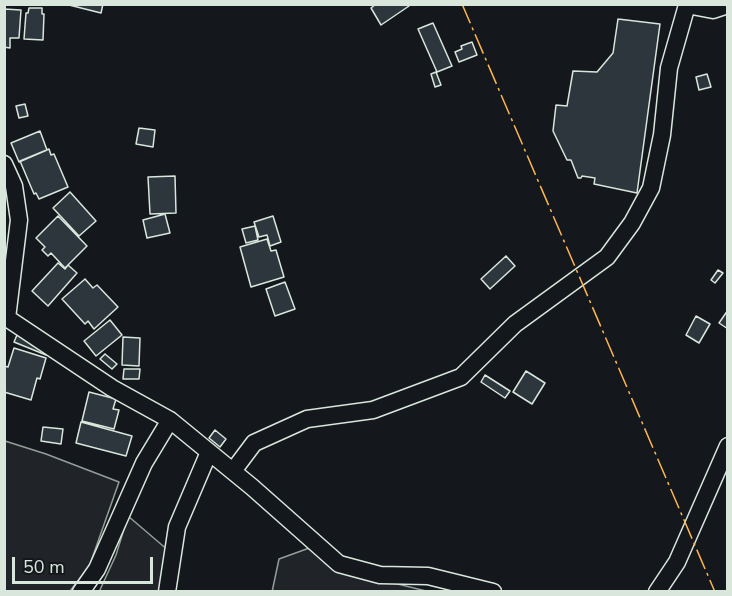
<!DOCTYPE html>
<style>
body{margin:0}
#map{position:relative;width:732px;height:596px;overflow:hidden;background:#14181c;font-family:"Nunito Sans",sans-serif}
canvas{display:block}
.frame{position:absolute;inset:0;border:6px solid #d8e6dc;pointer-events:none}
.scale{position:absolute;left:12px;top:557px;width:141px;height:27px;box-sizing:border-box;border:3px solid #d8e6dc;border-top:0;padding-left:8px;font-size:18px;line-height:21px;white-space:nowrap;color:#d8e6dc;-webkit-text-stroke:4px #14181c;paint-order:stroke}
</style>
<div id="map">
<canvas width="732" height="596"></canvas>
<div class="frame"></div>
<div class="scale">50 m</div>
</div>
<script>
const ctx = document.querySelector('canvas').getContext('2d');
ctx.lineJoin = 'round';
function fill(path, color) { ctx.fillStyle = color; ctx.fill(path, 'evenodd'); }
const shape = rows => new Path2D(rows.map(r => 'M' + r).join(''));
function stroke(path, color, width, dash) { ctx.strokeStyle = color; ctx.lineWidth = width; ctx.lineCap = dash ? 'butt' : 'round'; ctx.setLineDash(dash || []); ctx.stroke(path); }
const green = shape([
 [5,441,46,454,119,482,89,567,70,591,5,592,5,441],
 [128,516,169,551,159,592,99,592,116,555,128,516],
 [312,547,337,569,426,591,272,592,279,559,312,547]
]);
const building = shape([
 [65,4,103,4,101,13,65,4],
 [376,4,408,4,409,6,381,25,371,8,376,4],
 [29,8,42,8,42,14,44,14,43,40,24,39,26,13,28,13,29,8],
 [4,9,21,10,19,38,10,38,10,48,4,47,4,9],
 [618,19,660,24,637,193,594,184,595,178,582,176,581,178,578,178,571,160,567,160,553,131,556,105,567,106,573,71,597,72,613,53,618,19],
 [433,23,452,66,437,72,418,29,433,23],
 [472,42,477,55,459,62,455,52,462,49,461,46,472,42],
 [436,72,441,85,435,87,431,74,436,72],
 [707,74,711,87,699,90,696,77,707,74],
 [25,104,28,116,19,118,16,106,25,104],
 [139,128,155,130,153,147,136,144,139,128],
 [40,131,47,150,19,162,11,143,40,131],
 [49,149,51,155,54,154,68,187,39,199,36,193,34,194,20,161,49,149],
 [175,176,176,213,150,214,148,177,175,176],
 [70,192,96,221,79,236,53,208,70,192],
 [165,214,170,233,147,238,143,220,165,214],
 [58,216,87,246,65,268,51,253,48,256,42,250,45,247,36,238,58,216],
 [273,216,281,242,270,246,267,235,259,237,254,222,273,216],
 [255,226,258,240,246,243,242,229,255,226],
 [267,239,271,251,276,250,284,277,251,287,240,247,267,239],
 [506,256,515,266,490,289,481,279,506,256],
 [58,263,65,269,68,265,77,273,48,306,32,291,58,263],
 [718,270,723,273,715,283,711,280,718,270],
 [85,279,93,288,97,285,118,307,94,329,88,321,85,324,62,299,85,279],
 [285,282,295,309,275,316,266,289,285,282],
 [728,310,728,329,719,323,728,310],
 [696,316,710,324,699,343,686,335,696,316],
 [110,320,122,335,96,356,84,341,110,320],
 [20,328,51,344,46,355,14,342,20,328],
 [123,337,140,338,139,366,122,365,123,337],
 [14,348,46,358,40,379,37,378,31,400,4,392,4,366,8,367,14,348],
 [105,354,117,364,112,369,100,359,105,354],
 [124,369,140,369,139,379,123,379,124,369],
 [526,371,545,383,532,404,513,392,526,371],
 [485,375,510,391,505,398,481,382,485,375],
 [89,392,116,399,113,409,119,410,114,429,82,421,89,392],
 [81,422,132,436,126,456,76,443,81,422],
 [43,427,63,429,61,444,41,441,43,427],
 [215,430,226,439,220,447,209,438,215,430]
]);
const street = shape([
 [4,164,14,186,19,220,7,318],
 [7,318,112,388,170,420,252,487,339,564,380,575,428,576,493,592],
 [233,471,254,443,307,419,373,410,461,377,515,324,607,257,632,223,651,188,662,135,669,68,687,5,713,10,728,5],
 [81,592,97,569,144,463,170,420],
 [167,592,177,527,209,452],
 [657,592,677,562,728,446]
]);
const power = shape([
 [462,4,715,592]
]);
fill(green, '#202428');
stroke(green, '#939e99', 1.5);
fill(building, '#2c363c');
stroke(building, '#d8e6dc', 1.5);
stroke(street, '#d8e6dc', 19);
stroke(street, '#14181c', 16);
stroke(power, '#ffb74d', 1.5, [21, 4.5, 3, 4.5]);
</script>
